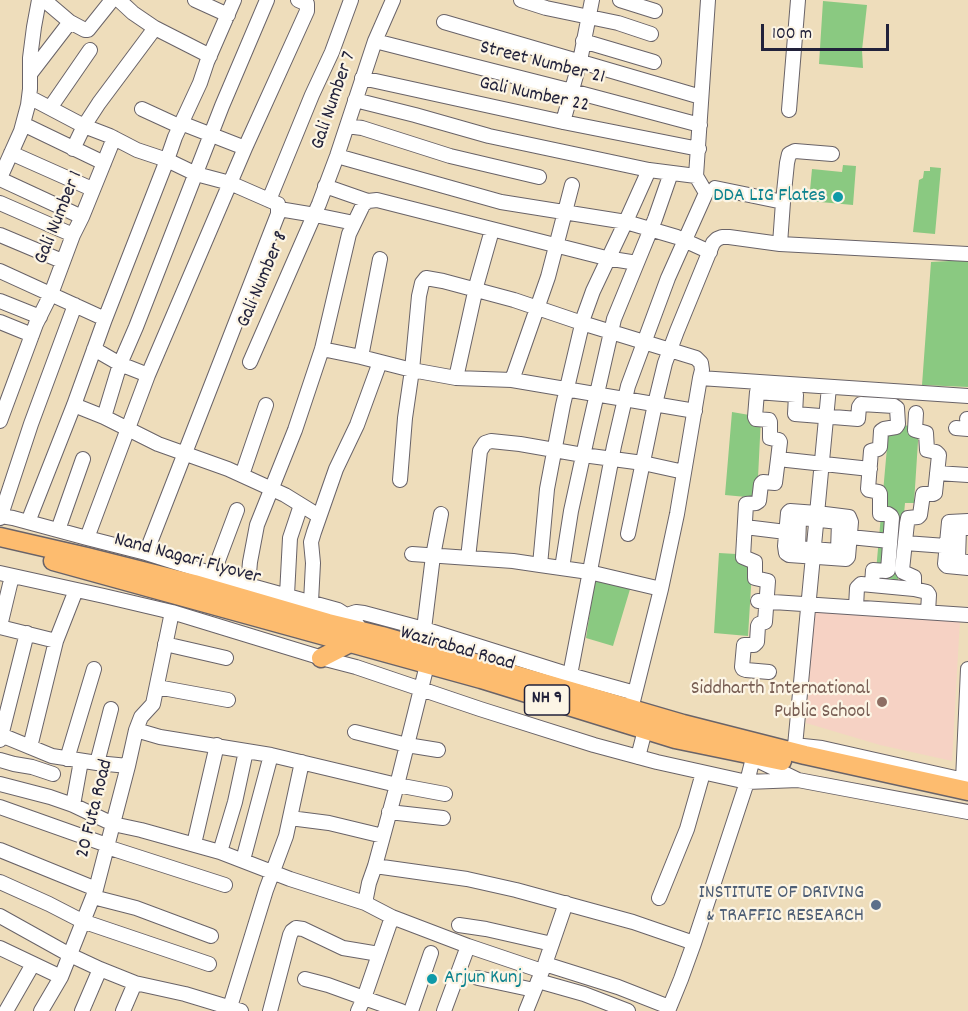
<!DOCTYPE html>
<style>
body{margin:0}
#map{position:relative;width:968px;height:1011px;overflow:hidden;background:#edb;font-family:Dekko,sans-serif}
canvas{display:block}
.scale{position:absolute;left:761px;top:24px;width:128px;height:27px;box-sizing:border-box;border:3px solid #22223b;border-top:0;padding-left:8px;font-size:18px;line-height:21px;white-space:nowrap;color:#22223b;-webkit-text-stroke:4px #fcf5e5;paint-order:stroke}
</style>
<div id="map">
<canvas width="968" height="1011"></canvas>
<div class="scale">100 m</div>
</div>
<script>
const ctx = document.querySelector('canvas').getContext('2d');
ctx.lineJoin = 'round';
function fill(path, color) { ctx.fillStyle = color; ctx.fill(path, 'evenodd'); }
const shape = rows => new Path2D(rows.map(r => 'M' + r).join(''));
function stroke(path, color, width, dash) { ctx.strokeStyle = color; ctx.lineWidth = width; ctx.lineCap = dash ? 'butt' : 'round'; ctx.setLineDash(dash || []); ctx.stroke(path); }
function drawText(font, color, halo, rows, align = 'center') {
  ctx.font = font + ' Dekko,sans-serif'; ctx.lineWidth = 4.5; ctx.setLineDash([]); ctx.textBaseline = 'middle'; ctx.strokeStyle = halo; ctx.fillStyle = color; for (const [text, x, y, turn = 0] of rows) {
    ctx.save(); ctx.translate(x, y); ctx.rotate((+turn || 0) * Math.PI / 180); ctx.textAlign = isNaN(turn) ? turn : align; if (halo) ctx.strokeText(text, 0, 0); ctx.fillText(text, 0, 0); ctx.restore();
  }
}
const built = shape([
 [815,605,960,619,952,761,880,745,806,723]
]);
const green = shape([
 [823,1,867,5,862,50,863,68,819,64],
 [843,165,856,166,853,205,809,201,812,169,842,172],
 [930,167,941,168,935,234,913,232,919,180,923,178,924,171,930,171],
 [968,260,968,387,922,385,931,262],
 [732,412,761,417,757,498,725,495],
 [889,425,919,426,914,503,905,503,897,591,870,589,876,571],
 [719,553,753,555,748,636,714,633],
 [595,579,631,586,613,646,586,638]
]);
const minor = shape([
 [44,0,70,22,85,30,88,30,112,0],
 [119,0,133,13,155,28,210,56],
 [195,0,228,15],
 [521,0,546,8,618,23,651,34],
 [620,0,655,11],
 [444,22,701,97],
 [375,41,572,91,700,125],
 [583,41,654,62],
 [30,74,70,22],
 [362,78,563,122,699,149],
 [29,97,84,126,110,136,137,150,167,160,196,174,230,183,278,204,278,214,146,553],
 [355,100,415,115,489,136,649,170,696,176],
 [50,108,90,50],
 [142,109,179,126],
 [789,110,798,0],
 [563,122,580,61,592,0],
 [181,123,245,148],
 [23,124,104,163],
 [347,126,362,128,450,156,539,177],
 [73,149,84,126,99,103,155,28],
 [11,153,92,189],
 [337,156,501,202,626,222,677,237,710,252],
 [0,178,21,131,28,105,30,89,30,58,34,27,39,0],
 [0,179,82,217],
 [325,186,368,201],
 [715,188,783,202,787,163,789,154,795,151,832,154],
 [269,200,312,95,332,52,351,0],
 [0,203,73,235],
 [279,209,315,215,354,223],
 [0,235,62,261],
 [780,244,783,202],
 [0,271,105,319],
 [0,301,40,317],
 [0,322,32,335],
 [94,349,120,364,148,375],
 [322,349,361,357,412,370,456,378,512,380,548,277,572,185],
 [361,357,380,259],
 [250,362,319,204,337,156,375,41,393,0],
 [456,378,477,283,492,230],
 [512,380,695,411],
 [74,405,104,417,158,444,228,469,285,495,319,516],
 [916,413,915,430,926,433,927,450,936,452,939,455,935,493,933,494,923,494,920,515,918,517,908,518,907,523,902,570,903,572,914,577,914,589,927,592,929,595,928,612],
 [104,417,120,364,136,327,222,106,267,0],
 [967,419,968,419],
 [0,421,36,324,51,294,73,235,82,217,114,138],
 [956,428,968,429],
 [778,459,780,442,779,440,770,438,770,422,769,420,756,419,755,417,757,392,796,395,795,414,858,419,859,407,861,404,894,406,897,408,898,424,896,427,884,429,881,431,880,447,878,449,871,451,868,489,869,490,879,492,880,494,880,514,888,514,891,516,892,518,888,570,886,571,873,570,872,585],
 [937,473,968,475],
 [242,475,266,405],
 [400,480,405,418,412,370,419,296,422,283,426,278,443,281,514,300,582,323,696,358,701,363,702,370,700,378],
 [790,511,817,513,849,517,851,522,848,557,846,559,789,555,786,553,785,546,788,513,790,511],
 [0,516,13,518,87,538,146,553,248,585,338,610,354,620,361,630],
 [0,518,31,424,75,305],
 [801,518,839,522,838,551,798,548,799,520,801,518],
 [968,521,949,522,945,564,947,566,968,568],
 [28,522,74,405,105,319,167,160,175,137,200,83,207,62,234,0],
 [745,527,786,532],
 [968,528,959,528,958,559,959,561,968,562],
 [58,530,83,459],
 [628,534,655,404,665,363,677,331,713,243,717,239,722,237,729,237,780,244,968,254],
 [850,537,890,541],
 [87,538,148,375,245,148,307,11,307,4,298,0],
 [905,543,946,546],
 [412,554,513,561,540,565,589,572,661,589],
 [468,558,480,451,485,443,491,441,520,444,583,455,643,463,684,472],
 [540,565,547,489,563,405,584,316,593,291,627,219,649,170],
 [562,568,571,511,588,433,614,319,655,219,671,173],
 [0,573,104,596,172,612,329,660,356,667,480,709,594,745,657,762,747,782,798,780],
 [213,574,237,510],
 [248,585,250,562,257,525,295,430,322,349,349,234,363,205,368,201,377,200,606,258,637,263],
 [287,595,290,538,301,505],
 [758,601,968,615],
 [311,602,313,563,311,542,314,532,336,469,357,425,380,362],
 [856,607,857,588,861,584,914,589],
 [347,615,356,612,364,613,424,629,570,675,635,693],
 [0,626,12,576],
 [0,627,56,641],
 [424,629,433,556,441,514],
 [165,644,226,658],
 [769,672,746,670,743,669,742,667,744,645,754,645,757,642,758,626,759,624,765,622,768,581,755,578,755,562,743,557,746,504,756,503,759,501,761,484,763,482,775,483,778,459,870,469],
 [570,675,614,446,628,386,668,278,706,193,696,176,708,0],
 [157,687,228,700],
 [631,709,661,589,677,514,700,378,968,396],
 [136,730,160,737,271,755,397,785,445,794],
 [355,732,407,745,438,750],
 [1,735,52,756,97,763,128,766],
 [0,740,27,633],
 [794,745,822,748,968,781],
 [795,746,829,387],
 [30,747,56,641,76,590],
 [638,757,645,730],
 [67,759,94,669],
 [0,760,14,764,32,767,53,774],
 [759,761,798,780,968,812],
 [97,763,111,709],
 [963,780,968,669],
 [0,784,50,797,73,805,113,824,141,830,220,852,290,879,365,903],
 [73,805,81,761],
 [0,807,107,845],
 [389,812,443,818],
 [290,818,329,823,383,836],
 [194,844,217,745],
 [107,847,225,885],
 [0,850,96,889],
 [220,852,235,802,246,751],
 [243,860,271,755],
 [375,866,467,879,516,890,633,922,694,943],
 [0,882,49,904,82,921,209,964],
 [93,897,136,908,211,936],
 [659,898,687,829,703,773],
 [0,916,70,955,100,969,135,983,185,994,241,1011],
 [392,917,468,946,542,971],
 [459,925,486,929,552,944],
 [0,948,61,977],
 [545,964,618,987,669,1007],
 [478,978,534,990],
 [305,979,328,985,364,998,358,1011],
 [538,981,584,994,628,1011],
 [230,1007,266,890,286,836,302,762],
 [6,1011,33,964],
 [41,1011,61,977,96,889,128,766,136,730,141,717,153,704,172,612],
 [82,1011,100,969],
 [123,1011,135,983],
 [270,1011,290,935,292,931,296,928,303,929,343,948,379,954],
 [401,1011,364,998,392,917,365,903,369,883,375,866,397,785,427,665],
 [411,1011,431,953],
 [444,1011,468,946],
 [526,1011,545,964,566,903],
 [668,1011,681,979,694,943,747,782,753,758]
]);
const highway = shape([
 [0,537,87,557,194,584,328,623,382,636,683,724,805,755,968,791],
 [53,561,481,679,675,739,782,761],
 [321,658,350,643]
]);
const markers = [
 [838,197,6,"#0f9aa8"],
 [882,702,6,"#8d6e63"],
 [876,905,6,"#5c6f8a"],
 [432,979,6,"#0f9aa8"]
];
const shields = [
 [547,700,45]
];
const shieldNames = [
 ["NH 9",547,700]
];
const streetNames = [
 ["Street Number 21",542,64,14],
 ["Gali Number 22",534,96,12],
 ["Gali Number 7",335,101,-71],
 ["Gali Number 1",60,218,-68],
 ["Gali Number 8",264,280,-67],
 ["Nand Nagari Flyover",187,560,15],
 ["Wazirabad Road",457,650,16],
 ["20 Futa Road",96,809,-76]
];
const cultureNames = [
 ["DDA LIG Flates",826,197],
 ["Arjun Kunj",444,979,"left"]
];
const educationNames = [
 ["Siddharth International",870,690],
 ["Public School",870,713]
];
const serviceNames = [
 ["INSTITUTE OF DRIVING",864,894],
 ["& TRAFFIC RESEARCH",864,917]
];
fill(built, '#f6d2c4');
fill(green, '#8ac981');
stroke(minor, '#696368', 16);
stroke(highway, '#696368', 21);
stroke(minor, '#fff', 14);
stroke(highway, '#fdbc6f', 18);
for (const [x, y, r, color] of markers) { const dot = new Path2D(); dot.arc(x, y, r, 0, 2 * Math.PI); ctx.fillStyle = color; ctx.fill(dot); stroke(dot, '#fcf5e5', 2); }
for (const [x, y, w] of shields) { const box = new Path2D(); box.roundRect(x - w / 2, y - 15, w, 30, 4.5); ctx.fillStyle = '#fcf5e5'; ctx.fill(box); stroke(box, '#22223b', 1.5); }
drawText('bold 18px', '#22223b', null, shieldNames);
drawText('20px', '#22223b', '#fcf5e5', streetNames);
drawText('20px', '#0d838f', '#fcf5e5', cultureNames, 'right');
drawText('20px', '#785e54', '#fcf5e5', educationNames, 'right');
drawText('20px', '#4e5e75', '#fcf5e5', serviceNames, 'right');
</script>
